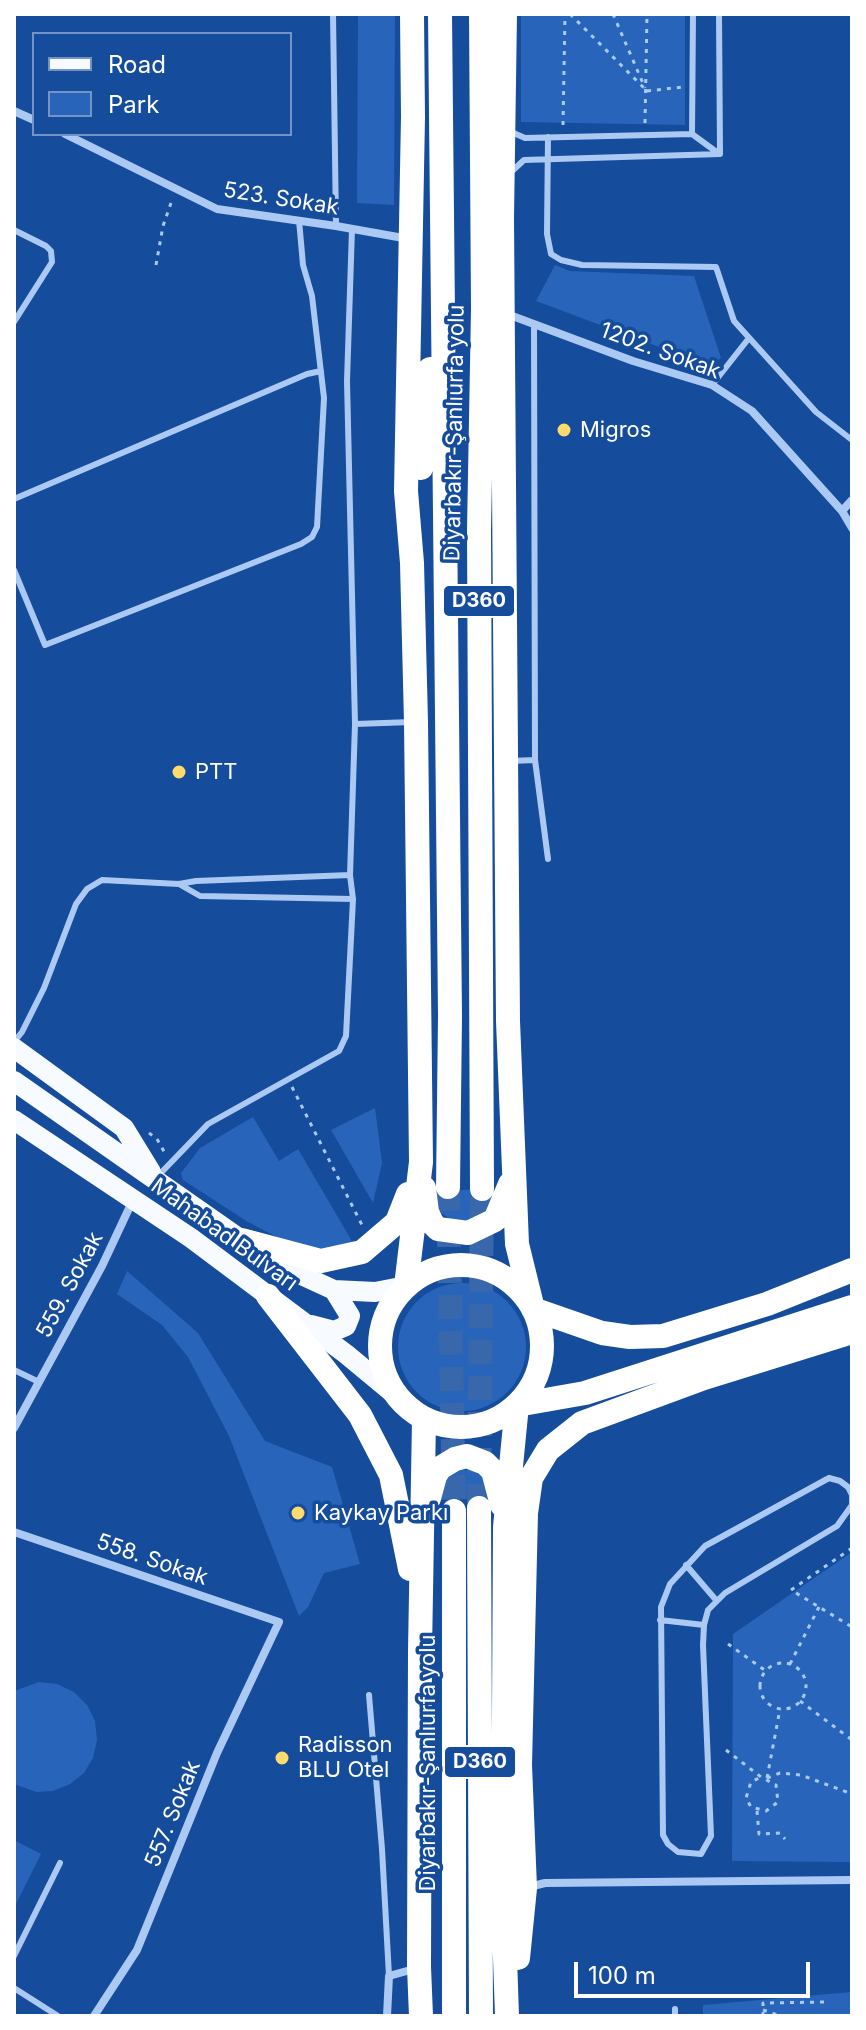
<!DOCTYPE html>
<meta charset="utf-8">
<style>
body{margin:0}
#map{position:relative;width:866px;height:2030px;overflow:hidden;background:#154c9c;font-family:Inter,sans-serif}
canvas{display:block}
.frame{position:absolute;inset:0;border:16px solid #fff;pointer-events:none}
.legend{position:absolute;left:32px;top:32px;width:260px;height:104px;box-sizing:border-box;background:#154c9c;border:2px solid #7394c4;margin:0;padding:10px 14px;list-style:none;font-size:24px;color:#fff}
.legend li{display:flex;align-items:center;gap:16px;height:40px}
.legend b{width:40px;border:2px solid #7394c4}
.scale{position:absolute;left:574px;top:1962px;width:236px;height:36px;box-sizing:border-box;border:4px solid #fff;border-top:0;padding-left:10px;font-size:24px;line-height:28px;white-space:nowrap;color:#fff;-webkit-text-stroke:6px #154c9c;paint-order:stroke}
</style>
<div id="map">
<canvas width="866" height="2030"></canvas>
<div class="frame"></div>
<ul class="legend">
<li><b style="height:10px;background:#f7faff"></b>Road</li>
<li><b style="height:22px;background:#2865ba"></b>Park</li>
</ul>
<div class="scale">100 m</div>
</div>
<script>
const ctx = document.querySelector('canvas').getContext('2d');
ctx.lineJoin = 'round';
function fill(path, color) { ctx.fillStyle = color; ctx.fill(path, 'evenodd'); }
const shape = rows => new Path2D(rows.map(r => 'M' + r).join(''));
function stroke(path, color, width, dash) { ctx.strokeStyle = color; ctx.lineWidth = width; ctx.lineCap = dash ? 'butt' : 'round'; ctx.setLineDash(dash || []); ctx.stroke(path); }
function drawText(font, color, halo, rows, align = 'center') {
  ctx.font = font + ' Inter,sans-serif'; ctx.lineWidth = 7; ctx.setLineDash([]); ctx.textBaseline = 'middle'; ctx.strokeStyle = halo; ctx.fillStyle = color; for (const [text, x, y, turn = 0] of rows) {
    ctx.save(); ctx.translate(x, y); ctx.rotate((+turn || 0) * Math.PI / 180); ctx.textAlign = isNaN(turn) ? turn : align; if (halo) ctx.strokeText(text, 0, 0); ctx.fillText(text, 0, 0); ctx.restore();
  }
}
const green = shape([
 [358,14,395,14,394,205,357,203],
 [521,14,685,14,685,125,521,122],
 [555,265,570,271,694,276,721,358,710,366,536,301],
 [375,1108,382,1163,373,1203,331,1130],
 [253,1117,279,1161,298,1149,356,1248,323,1255,298,1248,248,1222,183,1180,181,1173,200,1148],
 [493,1188,490,1204,483,1217,474,1221,453,1221,441,1213,433,1192],
 [127,1271,198,1333,265,1441,332,1467,360,1564,324,1573,308,1607,299,1616,229,1436,188,1357,162,1325,117,1294],
 '398 1347a64 64 0 1 1 128 0a64 64 0 1 1-128 0Z',
 [454,1469,475,1471,488,1483,492,1499,434,1500,435,1491],
 [852,1552,852,1862,732,1861,733,1634],
 [39,1682,57,1684,74,1692,87,1705,95,1721,97,1740,93,1758,84,1773,70,1784,53,1791,36,1792,14,1784,14,1691],
 [14,1840,41,1854,14,1908],
 [852,1992,852,2016,703,2016,703,2005]
]);
const highwayTunnel = shape([
 [448,1187,454,1511],
 [479,1508,482,1189]
]);
const path = shape([
 [570,14,647,91],
 [613,14,645,88],
 [647,91,683,87],
 [645,123,647,14],
 [563,125,565,14],
 [156,265,163,226,172,200],
 [292,1087,363,1227],
 [149,1133,157,1139,166,1155],
 [852,1548,791,1590,852,1627],
 [728,1644,766,1671],
 '760 1686a23 23 0 1 1 46 0a23 23 0 1 1-46 0Z',
 [790,1664,819,1607],
 [800,1701,852,1740],
 [726,1750,761,1777,776,1785,778,1802,766,1811,751,1807,746,1798,751,1782,761,1777],
 [767,1778,780,1773,801,1775,852,1794],
 [767,1778,780,1709],
 [757,1811,759,1834,780,1833,785,1839],
 [763,2010,781,2016],
 [763,2016,763,2003,826,2002]
]);
const lane = shape([
 [333,14,336,226],
 [509,131,525,138,692,134,693,14],
 [692,134,718,153],
 [548,137,547,234,551,254,561,260,582,265,716,267,734,321,816,412,852,440],
 [510,173,524,160,720,154,719,14],
 [14,230,46,246,51,251,52,262,14,322],
 [534,325,535,760,548,859],
 [712,385,749,338],
 [14,499,307,374,321,371],
 [14,570,45,645,301,544,312,537,317,527,324,398,312,296,303,265,299,220],
 [355,724,412,722],
 [511,761,535,760],
 [179,884,200,896,353,899],
 [14,1042,22,1032,44,988,76,904,87,889,102,880,179,884,196,881,350,875],
 [157,1177,208,1124,339,1051,346,1036,353,899,350,875,355,724,347,381,352,229],
 [14,1370,39,1382],
 [829,1478,840,1481,848,1487,852,1495,852,1505,837,1526,725,1593,708,1610,704,1625,703,1645,711,1836,701,1854,678,1852,668,1844,663,1835,661,1607,670,1584,705,1546,829,1478],
 [686,1565,716,1600],
 [660,1620,704,1625],
 [369,1695,382,1849,389,1976],
 [14,1956,60,1863],
 [14,1988,58,2016],
 [675,2009,675,2016]
]);
const street = shape([
 [14,111,34,120],
 [65,134,217,209,336,226,409,239],
 [507,314,633,361,712,385,752,411,842,511,852,500],
 [842,511,852,528],
 [14,1428,102,1266,132,1202],
 [14,1532,279,1622,217,1753,137,1950,94,2016],
 [529,1887,545,1883,852,1880],
 [387,2016,389,1976,414,1969]
]);
const primary = shape([
 [14,1048,124,1128,151,1172],
 [14,1081,273,1262,334,1290,375,1292,406,1286],
 [14,1120,191,1238,346,1354,399,1398],
 [311,1325,334,1331,346,1326,350,1316,334,1290]
]);
const highway = shape([
 [440,14,450,1016,448,1187],
 [481,14,483,309,479,530,482,1189],
 [505,14,502,218,508,1021,517,1244,533,1309,602,1333,630,1337,663,1336,767,1304,852,1270],
 [421,468,430,369],
 [424,1188,427,1212,432,1223,438,1229,468,1233,495,1220,510,1184],
 [242,1240,321,1261,362,1252,397,1222,408,1194],
 '380 1346a81 81 0 1 1 162 0a81 81 0 1 1-162 0Z',
 [406,1286,421,1162,416,722,412,563,406,491,413,117,412,14],
 [268,1296,360,1415,391,1475,410,1569],
 [429,1498,435,1476,440,1468,455,1459,467,1456,485,1463,493,1471,502,1505],
 [479,1508,481,2016],
 [454,1511,454,2016],
 [518,1958,525,1888,520,1765,526,1513,531,1478,548,1450,582,1423,704,1378,852,1332],
 [421,2016,419,1967,420,1651,424,1419],
 [507,2016,503,1900,505,1527,517,1405,585,1393,852,1307]
]);
const markers = [
 [564,430,8,"#ffda6d"],
 [179,772,8,"#ffda6d"],
 [298,1513,8,"#ffda6d"],
 [282,1758,8,"#ffda6d"]
];
const shields = [
 [479,601,72],
 [480,1762,72]
];
const shieldNames = [
 ["D360",479,601],
 ["D360",480,1762]
];
const streetNames = [
 ["523. Sokak",281,199,9],
 ["1202. Sokak",660,351,20],
 ["Diyarbakır-Şanlıurfa yolu",455,433,-89],
 ["Mahabad Bulvarı",224,1235,36],
 ["559. Sokak",70,1285,-62],
 ["558. Sokak",152,1560,19],
 ["Diyarbakır-Şanlıurfa yolu",428,1763,-90],
 ["557. Sokak",173,1814,-68]
];
const poiNames = [
 ["Migros",580,430],
 ["PTT",195,772],
 ["Kaykay Parkı",314,1513],
 ["Radisson",298,1745],
 ["BLU Otel",298,1770]
];
fill(green, '#2865ba');
stroke(highwayTunnel, '#3867ab', 24, [24, 12]);
stroke(path, '#abc9f3', 3, [4, 6]);
stroke(lane, '#abc9f3', 6);
stroke(street, '#abc9f3', 8);
stroke(primary, '#f7faff', 20);
stroke(highway, '#fff', 24);
for (const [x, y, r, color] of markers) { const dot = new Path2D(); dot.arc(x, y, r, 0, 2 * Math.PI); ctx.fillStyle = color; ctx.fill(dot); stroke(dot, '#154c9c', 3); }
for (const [x, y, w] of shields) { const box = new Path2D(); box.roundRect(x - w / 2, y - 16, w, 32, 6); ctx.fillStyle = '#154c9c'; ctx.fill(box); stroke(box, '#fff', 2); }
drawText('bold 20px', '#fff', null, shieldNames);
drawText('22px', '#fff', '#154c9c', streetNames);
drawText('22px', '#fff', '#154c9c', poiNames, 'left');
</script>
